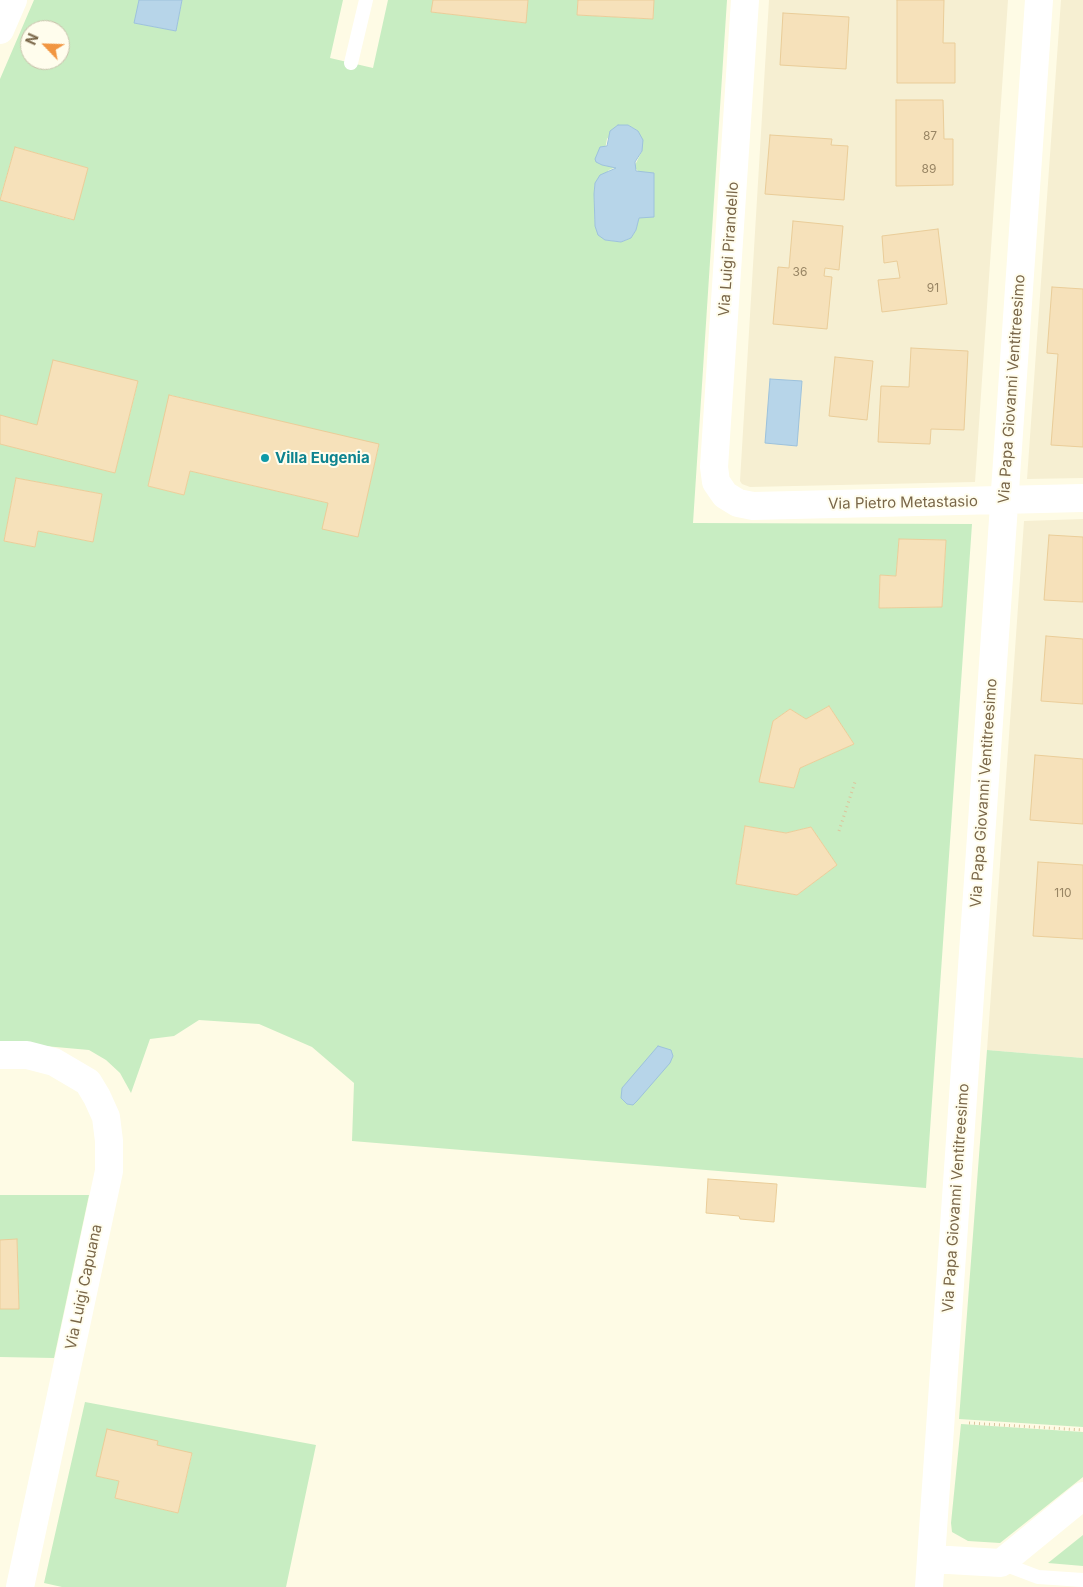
<!DOCTYPE html>
<style>
body{margin:0}
#map{position:relative;width:1083px;height:1587px;overflow:hidden;background:#fefbe5;font-family:Inter,sans-serif}
canvas{display:block}
.north{position:absolute;left:20px;top:20px;width:50px;height:50px;box-sizing:border-box;background:#fffded;border:1px solid #c9c1ab;border-radius:50%;rotate:294deg;font-size:14px;font-weight:700;line-height:20px;text-align:center;color:#796648}
.north::after{content:'';display:block;margin:auto;width:18px;height:22px;background:#f19641;clip-path:polygon(50% 0,100% 100%,50% 72%,0 100%)}
</style>
<div id="map">
<canvas width="1083" height="1587"></canvas>
<div class="north">N</div>
</div>
<script>
const ctx = document.querySelector('canvas').getContext('2d');
ctx.lineJoin = 'round';
function fill(path, color) { ctx.fillStyle = color; ctx.fill(path, 'evenodd'); }
const shape = rows => new Path2D(rows.map(r => 'M' + r).join(''));
function stroke(path, color, width, dash) { ctx.strokeStyle = color; ctx.lineWidth = width; ctx.lineCap = dash ? 'butt' : 'round'; ctx.setLineDash(dash || []); ctx.stroke(path); }
function drawText(font, color, halo, rows, align = 'center') {
  ctx.font = font + ' Inter,sans-serif'; ctx.lineWidth = 4; ctx.setLineDash([]); ctx.textBaseline = 'middle'; ctx.strokeStyle = halo; ctx.fillStyle = color; for (const [text, x, y, turn = 0] of rows) {
    ctx.save(); ctx.translate(x, y); ctx.rotate((+turn || 0) * Math.PI / 180); ctx.textAlign = isNaN(turn) ? turn : align; if (halo) ctx.strokeText(text, 0, 0); ctx.fillText(text, 0, 0); ctx.restore();
  }
}
const residential = shape([
 [769,0,1008,0,975,482,750,487,742,484,740,481],
 [1061,0,1083,0,1083,478,1027,479],
 [1083,519,1083,1058,987,1050,1024,521]
]);
const green = shape([
 [34,0,139,0,135,23,176,31,182,0,343,0,330,58,373,68,388,0,433,0,432,12,525,23,528,0,578,0,577,15,653,19,654,0,727,0,693,523,972,524,926,1188,352,1141,354,1083,312,1047,259,1024,199,1020,174,1036,150,1039,131,1093,120,1073,106,1060,89,1050,0,1042,0,444,115,473,138,382,37,425,0,415,0,200,73,220,88,168,15,147,0,199,0,79],
 [30,30,60,30,60,60,30,60],
 [618,125,628,125,638,131,642,151,634,167,640,173,639,217,636,230,631,238,621,242,605,240,595,226,594,194,595,184,609,170,616,167,602,165,607,139],
 [170,395,379,445,357,537,328,503,190,471,184,495,148,486],
 [16,478,102,494,93,542,38,531,35,547,4,541],
 [899,539,946,540,942,607,879,608,880,575,896,576],
 [829,706,854,744,800,768,794,788,760,782,773,721,790,709,806,719],
 [745,826,786,833,811,827,837,865,797,895,736,884],
 [987,1050,1083,1058,1083,1427,959,1419],
 [0,1195,89,1195,54,1358,0,1357,0,1309,19,1308,17,1240,0,1240],
 [85,1402,316,1445,286,1587,62,1587,44,1583],
 [158,1441,157,1445,192,1454,178,1513,115,1498,119,1481,96,1476],
 [961,1424,1083,1432,1083,1477,1000,1543,968,1541,952,1532,951,1523],
 [1083,1535,1083,1566,1048,1563]
]);
const water = shape([
 [139,0,182,0,176,31,134,23,139,0],
 [618,125,628,125,638,131,643,140,642,151,635,162,636,171,654,173,654,217,639,218,636,230,631,238,621,242,605,240,598,235,595,226,594,194,595,183,600,175,616,168,602,165,596,162,595,159,600,147,607,146,610,131,618,125],
 [770,379,802,381,797,446,765,443,770,379],
 [658,1046,671,1050,673,1056,670,1063,637,1101,633,1105,627,1104,621,1098,622,1088,658,1046]
]);
const building = shape([
 [433,0,528,0,526,23,431,12,433,0],
 [578,0,654,0,653,19,577,15,578,0],
 [897,0,944,0,943,43,955,43,955,83,897,83,897,0],
 [783,13,849,17,846,69,780,65,783,13],
 [896,100,943,100,944,139,953,139,953,185,896,186,896,100],
 [770,135,832,139,831,145,848,146,844,200,765,194,770,135],
 [15,147,88,168,74,220,0,200,15,147],
 [793,221,843,226,839,270,825,268,824,276,832,277,827,329,773,324,778,267,789,268,793,221],
 [938,229,947,304,882,312,878,280,900,278,897,261,884,263,882,236,938,229],
 [1052,287,1083,289,1083,447,1051,445,1058,354,1047,353,1052,287],
 [911,348,968,351,964,430,931,429,930,444,878,442,881,386,909,387,911,348],
 [835,357,873,361,867,420,829,416,835,357],
 [53,360,138,381,115,473,0,444,0,415,37,425,53,360],
 [169,395,379,444,358,537,322,529,328,503,190,471,184,495,148,486,169,395],
 [16,478,102,494,93,542,38,531,35,547,4,541,16,478],
 [1049,535,1083,537,1083,602,1044,600,1049,535],
 [899,539,946,540,942,607,879,608,880,575,896,576,899,539],
 [1046,636,1083,639,1083,704,1041,701,1046,636],
 [829,706,854,744,800,768,794,788,759,782,773,721,790,709,806,719,829,706],
 [1035,755,1083,759,1083,824,1030,820,1035,755],
 [745,826,786,833,811,827,837,865,797,895,736,884,745,826],
 [1038,862,1083,865,1083,939,1033,936,1038,862],
 [708,1179,777,1184,774,1222,740,1219,739,1216,706,1213,708,1179],
 [17,1239,19,1309,0,1309,0,1240,17,1239],
 [107,1429,158,1441,157,1445,192,1453,178,1513,115,1498,119,1481,96,1476,107,1429]
]);
const path = shape([
 [839,831,856,779],
 [969,1423,1083,1430]
]);
const service = shape([
 [351,63,366,0],
 [1001,1563,1038,1577,1083,1580]
]);
const minor = shape([
 [745,0,714,467,716,482,725,495,738,503,753,506,1083,498],
 [0,30,13,0],
 [0,1055,27,1055,54,1062,88,1082,97,1097,106,1117,109,1141,109,1171,20,1587],
 [931,1559,1001,1563,1083,1496],
 [929,1587,1039,0]
]);
const markers = [
 [265,458,5,"#0f9aa8"]
];
const numberNames = [
 ["87",930,136],
 ["89",929,169],
 ["36",800,272],
 ["91",933,288],
 ["110",1063,893]
];
const streetNames = [
 ["Via Luigi Pirandello",729,249,-86],
 ["Via Papa Giovanni Ventitreesimo",1012,389,-86],
 ["Via Pietro Metastasio",903,503,-1],
 ["Via Papa Giovanni Ventitreesimo",984,793,-86],
 ["Via Papa Giovanni Ventitreesimo",956,1198,-86],
 ["Via Luigi Capuana",84,1287,-78]
];
const cultureNames = [
 ["Villa Eugenia",275,458]
];
fill(residential, '#f6efd2');
fill(green, '#c8edc2');
fill(water, '#b7d5e9');
stroke(water, '#9dc2dc', 1);
fill(building, '#f6e1ba');
stroke(building, '#eacd99', 1);
stroke(path, '#dbc59d', 3, [1, 4]);
stroke(service, '#fff', 14);
stroke(minor, '#fff', 28);
for (const [x, y, r, color] of markers) { const dot = new Path2D(); dot.arc(x, y, r, 0, 2 * Math.PI); ctx.fillStyle = color; ctx.fill(dot); stroke(dot, '#fffded', 2); }
drawText('12px', '#988564', null, numberNames);
drawText('15px', '#796648', '#fffded', streetNames);
drawText('bold 15px', '#0d838f', '#fffded', cultureNames, 'left');
</script>
